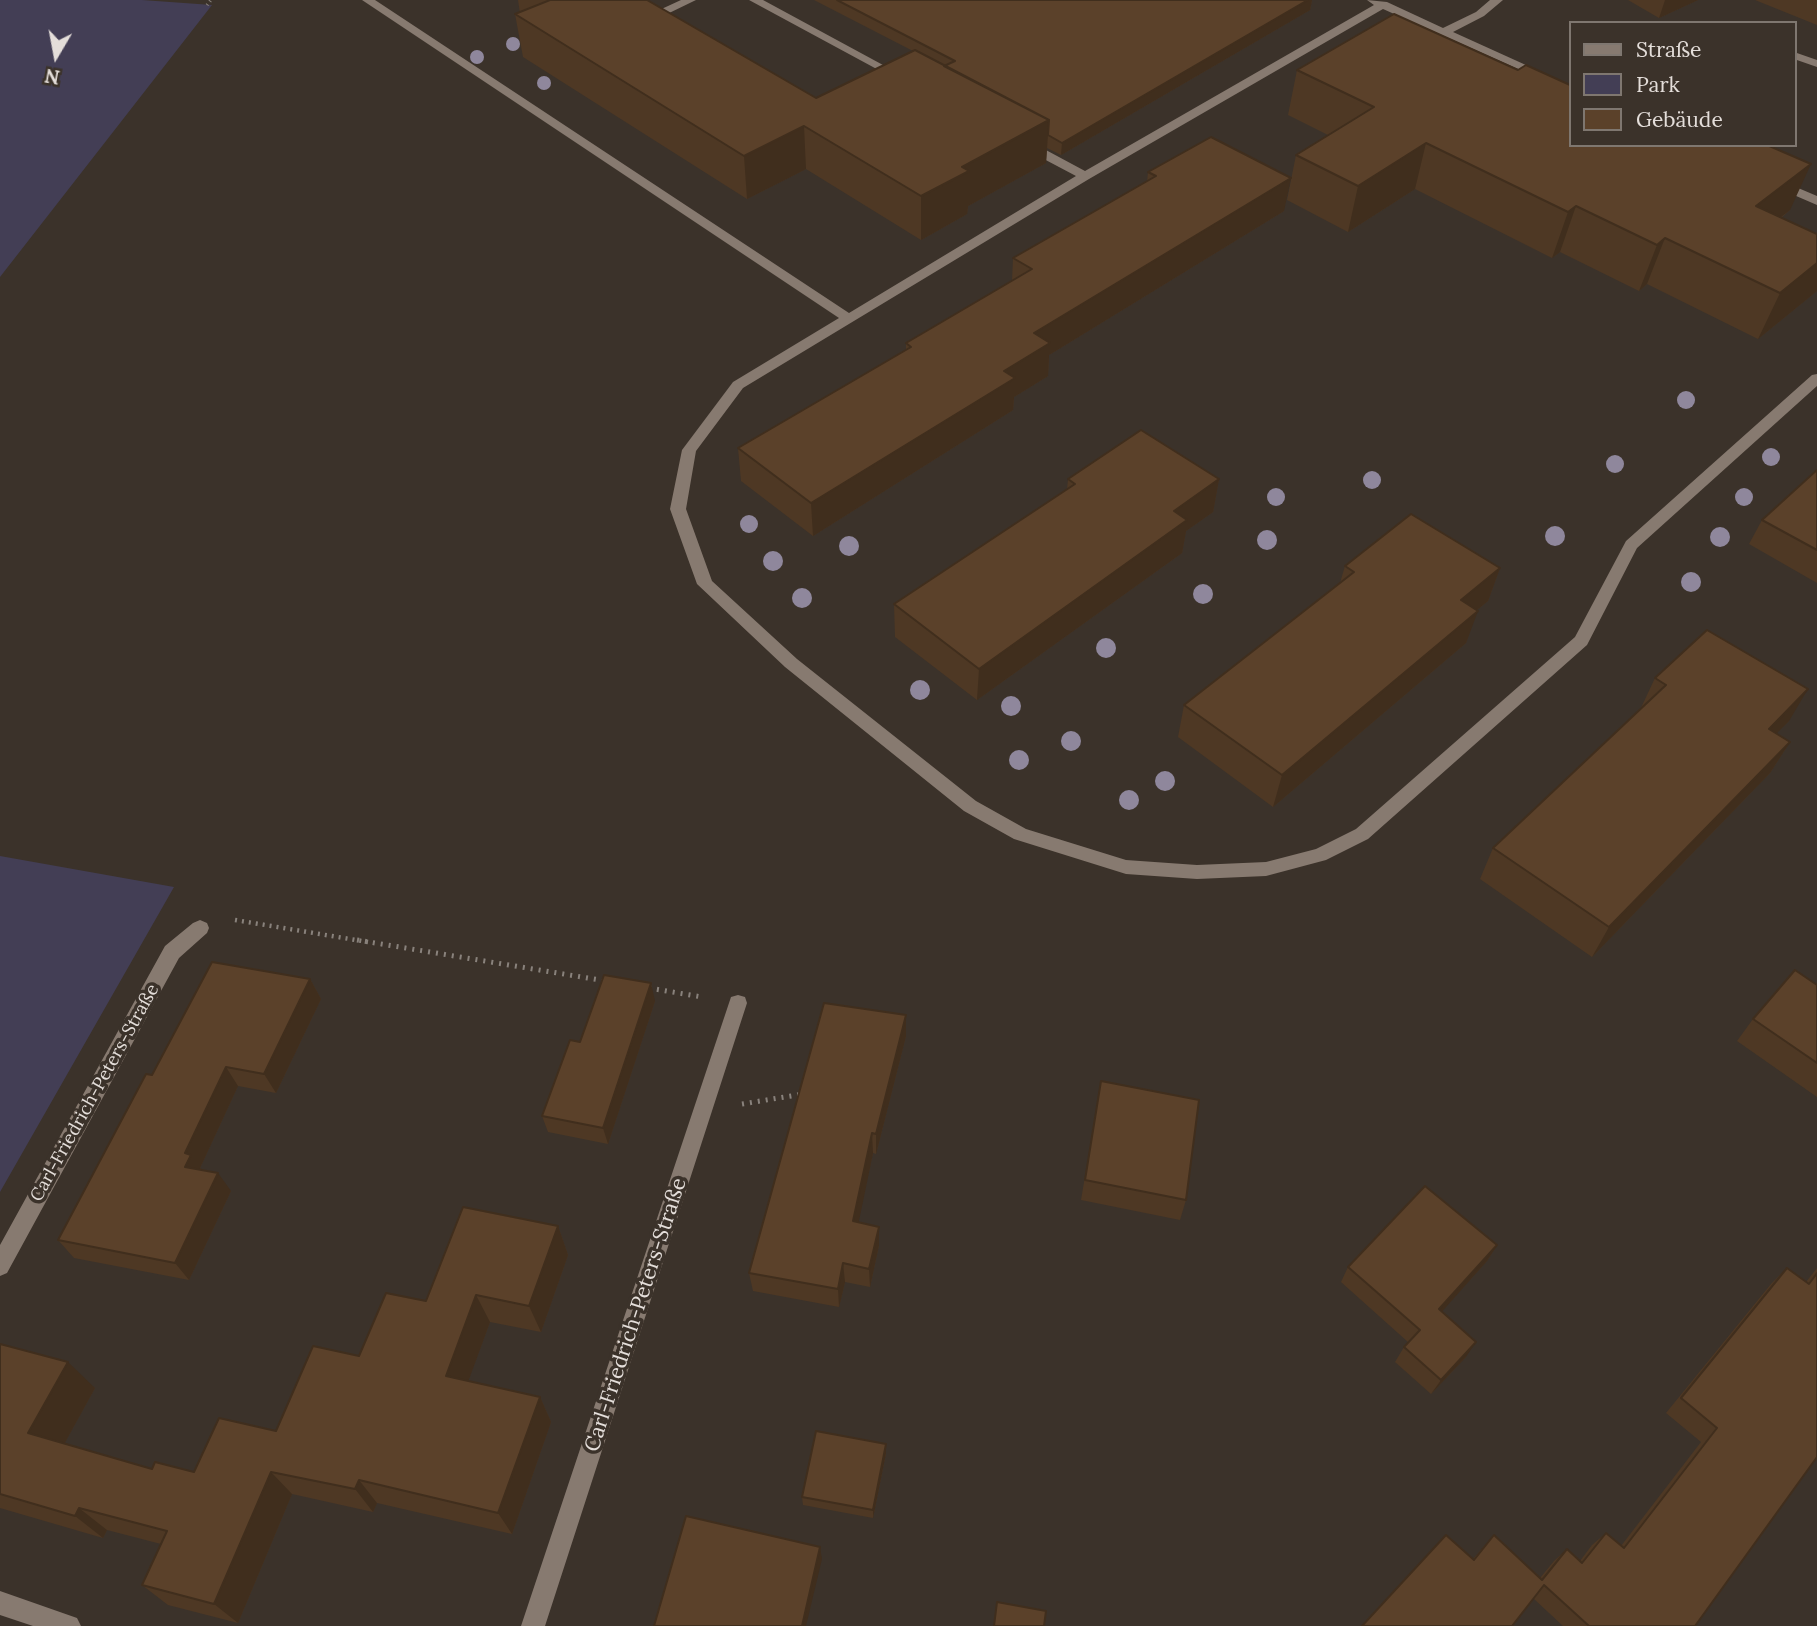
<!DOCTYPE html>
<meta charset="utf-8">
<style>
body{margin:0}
#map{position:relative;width:1817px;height:1626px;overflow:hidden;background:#3b322a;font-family:Lora,serif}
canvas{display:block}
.legend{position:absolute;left:1569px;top:21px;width:228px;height:126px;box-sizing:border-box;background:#3b322a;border:2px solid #7f7770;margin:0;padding:9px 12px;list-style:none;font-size:21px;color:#e4deda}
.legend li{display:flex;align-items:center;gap:14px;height:35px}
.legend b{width:35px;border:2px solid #7f7770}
.north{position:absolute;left:21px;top:21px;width:70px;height:70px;-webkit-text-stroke:5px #3b322a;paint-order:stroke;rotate:190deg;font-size:19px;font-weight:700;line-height:28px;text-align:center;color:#e4deda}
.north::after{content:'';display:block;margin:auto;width:24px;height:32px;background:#e4deda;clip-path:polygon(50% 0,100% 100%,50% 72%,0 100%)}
</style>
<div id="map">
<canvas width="1817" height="1626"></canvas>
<ul class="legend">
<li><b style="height:9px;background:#877a70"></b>Straße</li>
<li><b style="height:19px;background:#433e55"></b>Park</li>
<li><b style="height:19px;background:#5b412a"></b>Gebäude</li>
</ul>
<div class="north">N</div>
</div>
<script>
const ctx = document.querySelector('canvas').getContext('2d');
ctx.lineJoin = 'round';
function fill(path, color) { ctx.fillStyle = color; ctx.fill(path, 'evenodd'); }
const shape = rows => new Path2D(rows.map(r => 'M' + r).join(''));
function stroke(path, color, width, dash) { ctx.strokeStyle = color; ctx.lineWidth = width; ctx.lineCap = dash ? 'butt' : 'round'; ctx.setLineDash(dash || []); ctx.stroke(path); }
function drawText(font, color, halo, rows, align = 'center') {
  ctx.font = font + ' Lora,serif'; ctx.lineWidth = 7; ctx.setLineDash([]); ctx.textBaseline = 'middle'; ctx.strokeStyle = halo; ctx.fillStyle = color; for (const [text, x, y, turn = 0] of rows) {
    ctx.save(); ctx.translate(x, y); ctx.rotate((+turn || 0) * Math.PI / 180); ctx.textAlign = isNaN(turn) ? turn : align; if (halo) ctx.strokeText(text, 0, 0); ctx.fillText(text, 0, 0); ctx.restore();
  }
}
const green = shape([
 [0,0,142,0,212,5,0,277],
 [0,856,174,887,0,1192]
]);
const pathFar2 = shape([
 [207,5,211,0]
]);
const pathFar1 = shape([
 [235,920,368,942]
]);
const path = shape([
 [357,940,606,981],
 [649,988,702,997],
 [742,1104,803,1094]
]);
const minor = shape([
 [362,0,375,0,849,313,1076,176,1023,148,1023,142,1031,142,1085,171,1374,5,1367,0,1387,2,1443,28,1476,12,1490,0,1503,0,1484,16,1453,32,1570,85,1570,92,1383,9,1089,179,743,388,696,451,686,509,712,581,797,659,976,801,1026,829,1126,860,1197,865,1266,862,1316,849,1356,829,1575,637,1626,541,1812,375,1817,374,1817,386,1637,548,1587,645,1368,839,1326,860,1266,876,1197,879,1126,874,1014,839,964,811,785,667,697,584,670,509,682,450,733,382,839,318,362,0],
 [681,0,696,0,663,16,659,23,660,28,649,26,647,24,655,12,681,0],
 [749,0,763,0,907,78,897,80,749,0],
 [1794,52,1817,60,1817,67,1794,59,1794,52],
 [1777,179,1817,196,1817,205,1773,186,1771,183,1777,179],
 [200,920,207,923,209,928,207,933,179,958,7,1273,0,1276,0,1245,165,946,193,923,200,920],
 [738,995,745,997,747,1003,545,1626,521,1626,729,1003,731,997,738,995],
 [0,1591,77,1618,81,1626,33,1626,0,1615,0,1591]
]);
const trees = [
 [513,44,7],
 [477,57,7],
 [544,83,7],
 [1686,400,9],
 [1771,457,9],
 [1615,464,9],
 [1372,480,9],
 [1276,497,9],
 [1744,497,9],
 [749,524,9],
 [1555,536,10],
 [1720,537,10],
 [1267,540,10],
 [849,546,10],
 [773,561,10],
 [1691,582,10],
 [1203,594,10],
 [802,598,10],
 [1106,648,10],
 [920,690,10],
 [1011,706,10],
 [1071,741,10],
 [1019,760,10],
 [1165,781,10],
 [1129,800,10]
];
const wall = shape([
 [518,0,647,0,816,98,913,51,814,0,1312,0,1310,10,1061,155,1047,148,1046,163,968,206,967,214,921,240,806,169,747,199,523,57,515,14,520,13],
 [1628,0,1698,0,1659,18],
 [1755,0,1817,0,1817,25],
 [1297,70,1790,210,1781,218,1817,234,1817,291,1758,339,1647,284,1639,291,1560,252,1552,258,1415,189,1348,232,1287,200,1296,155,1328,135,1288,115],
 [1148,172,1284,211,1049,355,1048,376,1014,397,1013,410,813,536,741,481,738,448,906,350,906,343,1012,281,1013,258,1147,182],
 [1817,470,1817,583,1749,544,1762,520],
 [1068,479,1219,479,1213,512,1186,531,1182,553,977,700,895,637,894,604,1067,490],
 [1345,566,1500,568,1488,601,1477,610,1466,643,1273,807,1178,737,1184,705,1340,583],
 [1655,678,1789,721,1776,733,1790,742,1770,773,1592,957,1480,879,1493,848,1640,710],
 [310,979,321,999,276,1093,238,1086,200,1168,231,1191,189,1280,74,1258,58,1240,152,1075],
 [1817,985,1817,1097,1737,1041,1753,1019],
 [655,1001,608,1144,548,1132,542,1116,580,1042],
 [906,1015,906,1036,876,1154,873,1153,858,1222,879,1245,870,1287,845,1282,839,1307,753,1291,749,1273],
 [1101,1081,1186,1200,1180,1220,1081,1200],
 [558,1226,568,1255,541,1332,490,1322,468,1381,540,1397,551,1422,512,1534,377,1503,373,1512,292,1494,238,1623,168,1605,142,1585,161,1544,107,1530,103,1538,0,1508,0,1344,95,1388,64,1444,152,1469,194,1472,276,1431,359,1356,426,1301],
 [1497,1245,1487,1261,1441,1312,1466,1357,1431,1394,1395,1362,1404,1347,1408,1342,1341,1282,1348,1267],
 [1787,1268,1806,1282,1817,1268,1817,1457,1695,1626,1563,1626,1534,1599,1473,1559,1494,1535,1540,1578,1554,1561,1567,1549,1580,1561,1592,1545,1606,1533,1621,1546,1701,1442,1666,1413,1771,1284],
 [886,1453,873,1518,803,1505,802,1497]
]);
const shadedWall = shape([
 [1308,0,1312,0,1310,10,1061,155,1062,143],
 [1665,0,1698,0,1659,18],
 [1049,120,1046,163,968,206,967,214,921,240,921,196,962,167],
 [804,126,806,169,747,199,744,156],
 [1426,143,1415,189,1348,232,1358,186],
 [1811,164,1790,210,1736,252,1756,206],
 [1291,178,1284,211,1049,355,1048,376,1014,397,1013,410,813,536,811,503,1004,371,1034,333],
 [1576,206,1560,252,1552,258,1568,212],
 [1665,238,1647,284,1639,291,1657,245],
 [1817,263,1817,291,1758,339,1780,293],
 [1219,479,1213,512,1186,531,1182,553,977,700,979,669,1174,511],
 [1500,568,1488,601,1450,632,1461,600],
 [1478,611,1466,643,1273,807,1282,775],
 [1808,689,1789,721,1750,760,1769,729],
 [1790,742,1770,773,1592,957,1609,927],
 [310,979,321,999,276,1093,264,1074],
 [651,983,655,1001,608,1144,603,1128],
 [906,1015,906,1036,876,1154,876,1134],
 [226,1067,238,1086,200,1168,204,1173,185,1167,185,1153],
 [872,1133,873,1153,855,1240,853,1221],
 [218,1173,231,1191,189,1280,175,1263],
 [558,1226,568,1255,541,1332,529,1306],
 [879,1227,879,1245,870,1287,869,1269],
 [1497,1245,1487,1261,1430,1325,1439,1309],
 [843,1263,845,1282,839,1307,838,1289],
 [476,1295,490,1322,461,1401,446,1376],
 [1476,1342,1466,1357,1431,1394,1441,1380],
 [68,1362,95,1388,57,1457,28,1433],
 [540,1397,551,1422,512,1534,498,1513],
 [886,1444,886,1453,873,1518,873,1510],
 [271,1472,292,1494,238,1623,214,1604],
 [359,1480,377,1503,373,1512,355,1489],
 [79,1508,107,1530,103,1538,75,1516],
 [820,1547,822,1559,806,1626,802,1626]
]);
const building = shape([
 [550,0,647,0,816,98,915,50,1049,120,962,167,969,171,921,196,804,126,744,156,515,14,550,0],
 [837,0,1308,0,1062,143,1048,135,1049,120,944,66,955,61,837,0],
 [1394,14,1518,70,1526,65,1570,85,1570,145,1767,145,1811,164,1756,206,1817,234,1817,263,1780,293,1665,238,1657,245,1576,206,1568,212,1426,143,1358,186,1296,155,1374,107,1297,70,1394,14],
 [1211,137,1291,178,1034,333,1050,343,1004,371,1015,378,811,503,738,448,911,347,906,343,1032,269,1013,258,1156,176,1148,172,1211,137],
 [1141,430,1219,479,1174,511,1187,520,979,669,894,604,1075,484,1068,479,1141,430],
 [1817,470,1817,550,1762,520,1817,470],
 [1411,514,1500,568,1461,600,1478,611,1282,775,1184,705,1354,572,1345,566,1411,514],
 [1707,630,1808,689,1769,729,1790,742,1609,927,1493,848,1666,685,1655,678,1707,630],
 [212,962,310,979,264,1074,226,1067,185,1153,191,1155,185,1167,218,1173,175,1263,58,1240,146,1074,152,1075,212,962],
 [1795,970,1817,985,1817,1063,1753,1019,1795,970],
 [604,975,651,983,603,1128,542,1116,570,1040,580,1042,604,975],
 [824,1003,906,1015,876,1134,872,1133,853,1221,879,1227,869,1269,843,1263,838,1289,749,1273,824,1003],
 [1101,1081,1199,1100,1186,1200,1085,1180,1101,1081],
 [1425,1186,1497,1245,1439,1309,1476,1342,1441,1380,1404,1347,1420,1330,1348,1267,1425,1186],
 [463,1207,558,1226,529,1306,476,1295,446,1376,540,1397,498,1513,359,1480,355,1489,271,1472,214,1604,142,1585,167,1531,79,1508,75,1516,0,1494,0,1344,68,1362,28,1433,152,1469,155,1462,194,1472,219,1418,276,1431,313,1346,359,1356,386,1293,426,1301,463,1207],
 [1787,1268,1809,1284,1817,1273,1817,1457,1695,1626,1589,1626,1544,1585,1512,1626,1362,1626,1446,1535,1474,1560,1494,1535,1542,1580,1567,1549,1582,1563,1606,1533,1624,1548,1717,1428,1681,1398,1787,1268],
 [816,1431,886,1444,873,1510,802,1497,816,1431],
 [686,1516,820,1547,802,1626,654,1626,686,1516],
 [997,1602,1046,1611,1044,1626,994,1626,997,1602]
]);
const streetNames = [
 ["Carl-Friedrich-Peters-Straße",95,1093,-61]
];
const nearStreetnames = [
 ["Carl-Friedrich-Peters-Straße",636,1315,-72]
];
fill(green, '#433e55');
stroke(pathFar2, '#89827c', 3.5, [1, 3.5]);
stroke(pathFar1, '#89827c', 4.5, [2, 5]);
stroke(path, '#89827c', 5, [2, 6]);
fill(minor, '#877a70');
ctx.fillStyle = '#8f879c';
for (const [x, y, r] of trees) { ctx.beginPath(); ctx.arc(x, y, r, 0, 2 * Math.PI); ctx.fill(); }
fill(wall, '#4e3824');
fill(shadedWall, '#402e1d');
fill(building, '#5b412a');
stroke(building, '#402e1d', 2);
drawText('18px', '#e4deda', '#3b322a', streetNames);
drawText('21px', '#e4deda', '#3b322a', nearStreetnames);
</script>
